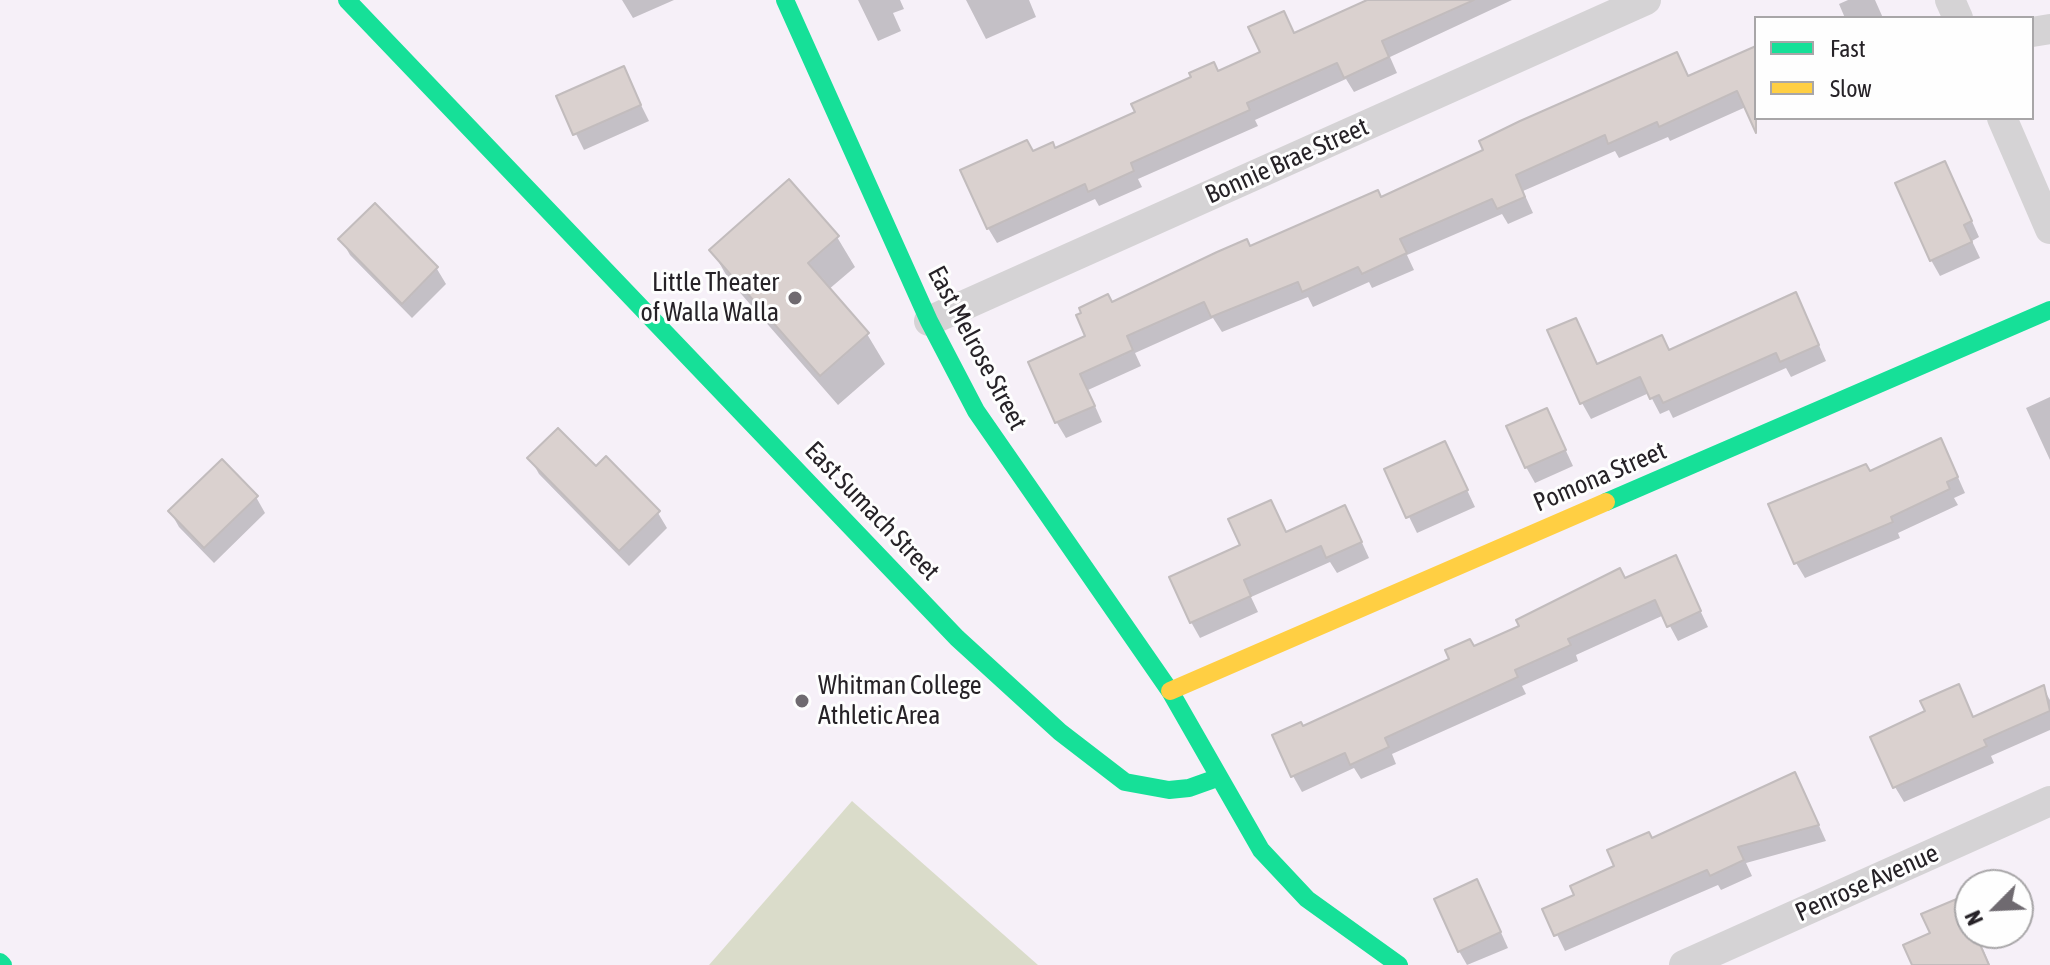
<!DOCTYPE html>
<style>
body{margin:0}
#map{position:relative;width:2050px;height:965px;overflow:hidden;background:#f6f0f8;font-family:"Asap Condensed",sans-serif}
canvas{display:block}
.legend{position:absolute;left:1754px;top:16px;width:280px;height:104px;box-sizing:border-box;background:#fefefe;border:2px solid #a8a6a8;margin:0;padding:10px 14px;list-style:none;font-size:24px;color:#262227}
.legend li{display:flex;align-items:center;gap:16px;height:40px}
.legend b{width:40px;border:2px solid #a8a6a8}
.north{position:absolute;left:1954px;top:869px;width:80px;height:80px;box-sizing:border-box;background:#fefefe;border:2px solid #a8a6a8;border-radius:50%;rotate:246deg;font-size:22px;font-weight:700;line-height:32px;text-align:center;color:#262227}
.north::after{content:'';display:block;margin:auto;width:28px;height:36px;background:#6f6a70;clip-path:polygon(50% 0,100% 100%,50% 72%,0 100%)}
</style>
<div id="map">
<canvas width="2050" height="965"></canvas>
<ul class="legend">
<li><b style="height:10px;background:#16e098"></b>Fast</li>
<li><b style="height:10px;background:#ffcf43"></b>Slow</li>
</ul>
<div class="north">N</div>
</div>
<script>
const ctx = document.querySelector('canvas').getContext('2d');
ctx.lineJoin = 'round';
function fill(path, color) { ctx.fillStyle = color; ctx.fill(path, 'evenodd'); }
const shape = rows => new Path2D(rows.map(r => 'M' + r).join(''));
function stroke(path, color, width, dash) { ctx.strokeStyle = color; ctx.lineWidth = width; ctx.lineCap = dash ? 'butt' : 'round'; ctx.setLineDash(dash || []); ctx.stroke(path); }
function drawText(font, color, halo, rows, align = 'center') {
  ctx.font = font + ' "Asap Condensed",sans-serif'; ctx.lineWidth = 6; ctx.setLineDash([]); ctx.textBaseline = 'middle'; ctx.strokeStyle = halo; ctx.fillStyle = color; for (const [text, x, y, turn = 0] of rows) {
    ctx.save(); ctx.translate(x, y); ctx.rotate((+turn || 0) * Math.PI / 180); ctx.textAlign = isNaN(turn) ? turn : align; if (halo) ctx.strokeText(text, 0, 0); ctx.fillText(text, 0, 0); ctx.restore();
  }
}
const green = shape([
 [852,801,1038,965,709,965]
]);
const shadow = shape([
 [622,0,674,0,633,18],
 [858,0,900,0,904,9,893,13,901,31,878,41],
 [966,0,1029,0,1036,17,986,39],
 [1372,0,1512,0,1390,57,1397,73,1354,92,1346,79,1255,120,1258,126,1138,179,1142,187,1099,206,1095,199,997,243,988,228,1033,153,1055,150,1262,53,1283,13,1295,34],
 [1848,0,1875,0,1883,18,1845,18,1839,4],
 [1756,52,1756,108,1748,106,1670,141,1668,137,1619,158,1615,151,1523,191,1533,213,1508,224,1502,214,1407,255,1414,270,1372,288,1369,282,1313,307,1308,297,1222,332,1213,318,1135,353,1141,366,1088,390,1102,422,1066,438,1057,423,1031,363,1088,337,1112,304],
 [623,69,649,121,584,150,558,98],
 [1953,179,1979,237,1972,241,1980,258,1940,276,1931,260],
 [375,206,437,269,446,284,412,318,350,255,341,239],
 [837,237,855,267,828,290,867,334,885,364,838,405,729,280,712,250],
 [1804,311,1826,361,1791,377,1786,368,1673,418,1669,410,1660,414,1649,393,1591,419,1582,403,1598,366,1670,352],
 [2050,397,2050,460,2026,408],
 [1547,410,1573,466,1535,483,1526,467],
 [1949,457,1965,493,1954,498,1958,505,1898,533,1900,538,1805,578,1796,563,1869,473],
 [530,458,596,469,658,513,667,528,629,566,539,474],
 [1453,460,1475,507,1417,533,1386,470],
 [256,497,265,513,214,563,179,527,170,511],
 [1271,502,1287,534,1353,523,1369,558,1337,573,1330,562,1251,597,1258,612,1200,638,1191,622],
 [1675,557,1708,627,1678,641,1664,615,1576,655,1578,661,1522,686,1526,694,1392,754,1396,764,1361,779,1354,768,1302,792,1293,776,1302,728],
 [1958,687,1974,718,2043,688,2050,700,2050,730,1991,756,1994,763,1904,802,1895,787,1927,712],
 [1803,790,1826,841,1746,863,1752,876,1721,890,1718,885,1565,951,1545,910,1576,896,1617,867],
 [1485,897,1508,948,1467,965,1459,951],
 [1958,900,1970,920,1970,933,1976,933,1990,965,1914,965]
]);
const building = shape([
 [1367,0,1474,0,1382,41,1389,57,1344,78,1337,63,1247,103,1250,110,1131,163,1134,171,1088,192,1085,184,987,229,960,170,1027,140,1033,151,1053,142,1055,148,1135,112,1131,104,1191,77,1189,73,1214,62,1218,71,1260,52,1248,27,1284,11,1294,33,1367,0],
 [1756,46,1756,133,1737,91,1659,127,1657,122,1608,144,1605,135,1516,175,1525,197,1497,209,1492,199,1400,239,1407,253,1362,274,1358,267,1302,292,1298,282,1211,317,1204,302,1127,336,1133,350,1080,374,1095,406,1055,423,1028,362,1085,336,1076,315,1081,313,1079,308,1108,294,1112,302,1217,252,1247,239,1250,246,1378,190,1381,197,1483,150,1479,141,1520,121,1677,52,1688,76,1756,46],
 [624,66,641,105,573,135,556,96,624,66],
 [1945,161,1972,221,1964,225,1972,242,1930,261,1895,183,1945,161],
 [789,179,839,236,808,263,869,333,820,376,709,250,789,179],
 [375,203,438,267,402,304,338,239,375,203],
 [1796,292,1819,345,1780,362,1776,353,1663,403,1659,395,1650,399,1640,377,1580,404,1547,330,1576,318,1597,364,1662,335,1669,350,1796,292],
 [1547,408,1566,450,1525,468,1506,426,1547,408],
 [558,428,596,466,606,456,660,511,619,551,527,458,558,428],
 [1941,438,1958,477,1947,482,1950,489,1891,517,1893,522,1794,564,1768,504,1866,464,1870,471,1941,438],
 [1445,441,1468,490,1406,518,1384,469,1445,441],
 [222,459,258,496,204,548,168,511,222,459],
 [1271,500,1286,532,1345,505,1362,542,1326,558,1321,546,1244,580,1251,596,1190,623,1169,577,1240,545,1228,519,1271,500],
 [1676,555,1701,611,1667,627,1655,600,1568,639,1571,645,1515,670,1518,677,1385,738,1389,747,1350,765,1345,753,1291,777,1272,735,1301,722,1303,726,1449,659,1445,650,1470,639,1474,646,1519,626,1516,620,1620,568,1625,578,1676,555],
 [1959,684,1973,717,2044,685,2050,711,1984,740,1987,746,1893,788,1870,737,1925,711,1920,701,1959,684],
 [1795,772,1819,825,1738,847,1744,860,1710,876,1707,870,1554,936,1542,909,1574,895,1570,886,1614,866,1607,850,1649,832,1652,838,1795,772],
 [1477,879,1501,932,1458,952,1434,899,1477,879],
 [1959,898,1970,922,1970,933,1975,933,1989,965,1912,965,1903,945,1930,933,1921,914,1959,898]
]);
const street = shape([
 [1950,0,1958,18],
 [2032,32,2050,29],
 [2002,118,2050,229],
 [929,321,1646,0],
 [1684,965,2050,801]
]);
const fast = shape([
 [347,0,957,638,1060,732,1125,782,1169,790,1189,788,1217,778],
 [785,0,929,321,976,411,1170,691,1261,850,1307,899,1399,965],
 [1606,502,2050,310],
 [0,962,3,965]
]);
const slow = shape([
 [1170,691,1606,502]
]);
const markers = [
 [795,298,8,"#6f6a70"],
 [802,701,8,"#6f6a70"]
];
const streetNames = [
 ["Bonnie Brae Street",1287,161,-24],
 ["East Melrose Street",977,348,62],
 ["Pomona Street",1600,477,-23],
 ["East Sumach Street",872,511,46],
 ["Penrose Avenue",1867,883,-24]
];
const poiNames = [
 ["Little Theater",779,283],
 ["of Walla Walla",779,313],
 ["Whitman College",818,686,"left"],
 ["Athletic Area",818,716,"left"]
];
fill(green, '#dadcca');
fill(shadow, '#0003');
fill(building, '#dad1cf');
stroke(building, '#c2bcbd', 2);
stroke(street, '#d5d3d5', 30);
stroke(fast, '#16e098', 18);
stroke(slow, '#ffcf43', 18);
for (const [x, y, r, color] of markers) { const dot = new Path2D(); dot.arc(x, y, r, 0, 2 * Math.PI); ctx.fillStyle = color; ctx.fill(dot); stroke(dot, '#fefefe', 3); }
drawText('26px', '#262227', '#fefefe', streetNames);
drawText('26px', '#262227', '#fefefe', poiNames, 'right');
</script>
